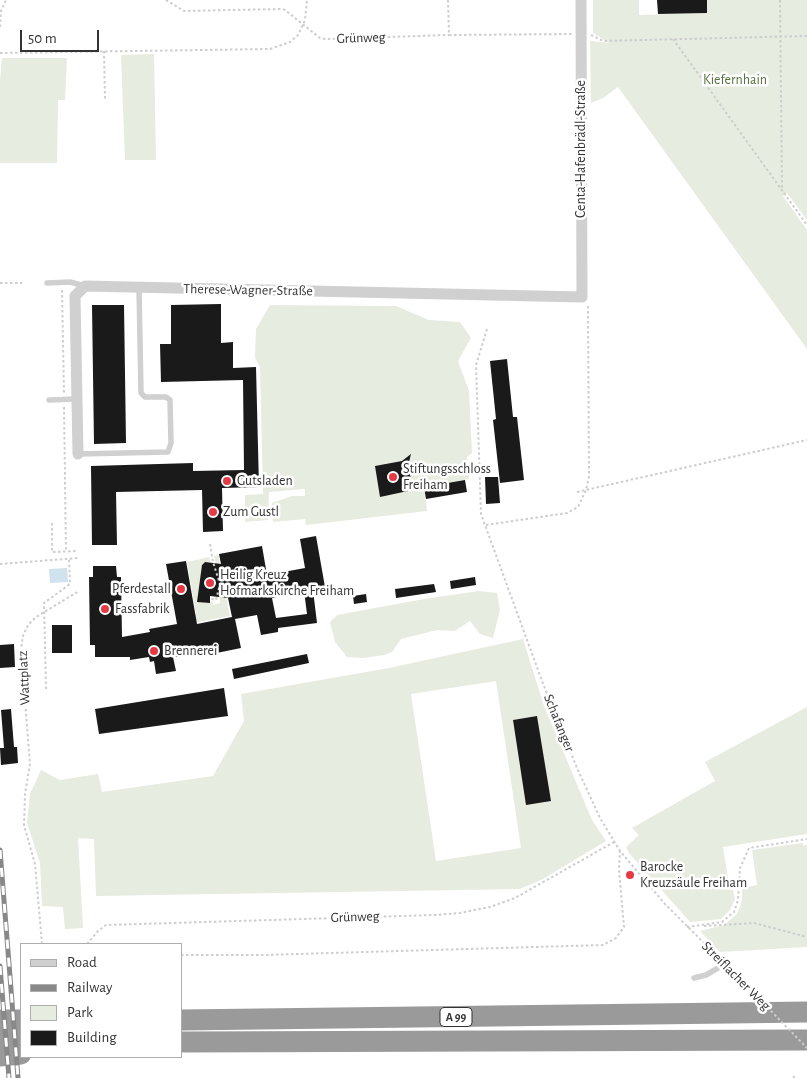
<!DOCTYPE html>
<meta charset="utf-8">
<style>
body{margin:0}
#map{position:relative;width:807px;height:1078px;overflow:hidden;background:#fff;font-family:"Alegreya Sans",sans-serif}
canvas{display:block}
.legend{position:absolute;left:20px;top:943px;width:162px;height:115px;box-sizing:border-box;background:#fff;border:1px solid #adadad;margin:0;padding:6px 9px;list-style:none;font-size:15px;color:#333}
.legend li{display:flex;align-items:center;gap:10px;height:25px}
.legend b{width:25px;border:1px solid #adadad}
.scale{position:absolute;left:20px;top:30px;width:79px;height:22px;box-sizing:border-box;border:2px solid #333;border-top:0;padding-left:6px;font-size:15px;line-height:18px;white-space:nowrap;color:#333;-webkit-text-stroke:4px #fff;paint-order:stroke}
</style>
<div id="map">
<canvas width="807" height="1078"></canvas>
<ul class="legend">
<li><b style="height:6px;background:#d0d0d0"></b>Road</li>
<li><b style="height:6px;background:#888"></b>Railway</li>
<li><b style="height:14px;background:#e6ecdf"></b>Park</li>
<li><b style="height:14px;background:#1a1a1a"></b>Building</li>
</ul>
<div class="scale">50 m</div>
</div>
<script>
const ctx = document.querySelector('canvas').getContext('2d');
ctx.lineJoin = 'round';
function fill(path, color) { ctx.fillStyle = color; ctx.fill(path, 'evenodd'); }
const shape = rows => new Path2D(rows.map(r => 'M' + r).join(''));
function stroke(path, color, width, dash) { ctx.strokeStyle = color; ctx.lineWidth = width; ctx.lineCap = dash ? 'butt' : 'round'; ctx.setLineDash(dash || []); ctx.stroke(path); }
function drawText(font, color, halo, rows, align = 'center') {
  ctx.font = font + ' "Alegreya Sans",sans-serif'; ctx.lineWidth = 5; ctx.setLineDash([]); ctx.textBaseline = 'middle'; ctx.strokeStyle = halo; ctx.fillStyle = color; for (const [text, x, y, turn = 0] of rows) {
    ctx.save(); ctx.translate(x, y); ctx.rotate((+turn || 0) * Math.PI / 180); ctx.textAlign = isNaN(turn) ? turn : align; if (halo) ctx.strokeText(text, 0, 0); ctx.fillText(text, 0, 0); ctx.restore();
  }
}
const green = shape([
 [593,0,639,0,639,15,706,13,707,0,807,0,807,220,787,193,783,196,807,230,807,349,618,87,603,98,591,103,590,41,609,43,593,33],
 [154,54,156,160,125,160,121,55],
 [2,58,67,58,65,100,58,100,57,163,0,163,0,81],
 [270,305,396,306,429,320,460,322,471,338,458,361,469,391,472,453,467,457,469,479,424,487,427,511,306,525,305,519,273,522,272,503,292,496,305,496,305,489,269,492,268,520,245,522,245,495,263,494,260,367,255,358,256,329],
 [218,555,230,616,193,623,191,615,196,614,187,562,209,557,211,563,204,562,202,565,199,602,213,602,213,605,220,603,220,593,222,590,214,556],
 [479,591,497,593,500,610,493,638,480,634,470,621,455,631,437,630,401,639,392,652,384,655,363,658,347,657,335,642,330,622,337,615,424,599],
 [523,639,544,706,592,820,606,841,543,879,520,889,96,896,94,839,78,838,83,928,65,929,63,907,42,906,40,863,27,823,30,794,41,770,60,780,98,774,102,792,213,776,244,721,241,694,389,668],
 [496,681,521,848,436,861,411,694],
 [537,716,551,801,513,720],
 [807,707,807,834,723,847,730,890,733,890,735,899,730,910,721,919,690,922,629,853,626,847,639,835,632,828,715,781,705,762],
 [803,843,803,846,807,845,807,947,720,952,700,931,724,925,737,914,742,901,742,888,757,885,752,850]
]);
const water = shape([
 [67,568,68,582,50,583,49,569]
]);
const building = shape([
 [657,0,707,0,707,13,658,14],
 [221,304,221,343,233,342,233,368,256,367,259,487,222,488,223,531,203,532,202,490,116,492,117,545,92,545,91,466,193,463,193,471,244,470,243,380,161,382,160,344,171,344,171,305],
 [92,305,124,305,126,443,94,444],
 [507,359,513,417,517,417,524,480,500,483,493,420,496,419,490,361],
 [411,454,408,466,413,488,408,489,408,491,380,497,375,466,402,461],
 [485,477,498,477,500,503,486,504],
 [465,480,467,492,426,499,424,487],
 [316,536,325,587,313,590,317,623,278,628,278,632,261,635,257,615,235,619,241,648,197,657,195,648,176,651,177,657,173,657,176,671,156,674,154,661,150,662,149,657,130,660,130,657,95,657,95,645,90,645,89,577,93,577,93,566,116,566,117,577,121,577,122,637,150,632,149,629,177,624,166,564,186,561,197,624,232,617,228,598,210,596,210,603,197,602,202,565,205,562,221,564,219,554,262,546,267,575,305,568,300,539],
 [304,591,307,614,276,618,272,598],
 [475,577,476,585,451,589,450,581],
 [434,584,436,592,396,598,395,589],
 [366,594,367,602,354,604,353,596],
 [52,625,72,625,72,653,52,653],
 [14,644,15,667,0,668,0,645],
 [307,654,309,663,234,679,232,669],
 [224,688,228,716,99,734,95,709],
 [11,709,14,747,17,747,18,763,1,765,0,748,4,748,1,710],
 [537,716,551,801,526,805,513,720]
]);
const path = shape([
 [166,0,184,11,282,9,285,10,320,38,325,39,449,35],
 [448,0,449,35,572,34],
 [780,0,782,190],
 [0,27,1,11,6,0],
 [591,35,603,41,807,36],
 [673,39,807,225],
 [104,51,105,101],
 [0,53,270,49,290,42,298,35,305,20,307,0],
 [0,283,22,283],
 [62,290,64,393],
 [487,329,476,365,481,514,542,681,577,768,600,818,620,851,665,904,718,957],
 [64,407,66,552],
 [577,492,807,440],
 [52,523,52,552,78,551],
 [486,525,567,513,578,507,586,490,589,476,588,306],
 [210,544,213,562,220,584,216,600,211,599],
 [0,564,78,558],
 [46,689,44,603,70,584,69,558],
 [704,926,754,923,807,937],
 [687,927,722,922,734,912,738,900,740,868,749,848,807,839],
 [42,944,35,864,24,825,25,794,30,764,21,649,23,636,28,625,36,617,79,591],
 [87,944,98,931,106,925,435,915,460,913,490,907,515,898,614,842],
 [181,955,263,955,603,945,616,938,624,927,619,870,620,851],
 [729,968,736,975],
 [793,1076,795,1078]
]);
const service = shape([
 [47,283,70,282,85,286],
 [49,400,77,399],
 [78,454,168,452,171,443,170,400,166,397,145,397,141,393,139,288],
 [694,978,706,975,718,968,723,962]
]);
const minor = shape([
 [78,454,75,296,85,286,582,297,581,0]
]);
const motorway = shape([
 [0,1020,21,1020],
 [181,1020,807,1012],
 [0,1040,21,1041],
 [181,1042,807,1040],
 [0,1056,21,1054]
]);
const rail = shape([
 [0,850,18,1078],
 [0,966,9,1078]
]);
const pathBridge = shape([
 [736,975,807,1048]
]);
const markers = [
 [393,477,5,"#e63946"],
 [227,481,5,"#e63946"],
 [213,512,5,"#e63946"],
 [210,583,5,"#e63946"],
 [181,589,5,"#e63946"],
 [105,609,5,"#e63946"],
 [154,651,5,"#e63946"],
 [630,875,5,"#e63946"]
];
const shields = [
 [456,1017,32]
];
const shieldNames = [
 ["A 99",456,1017]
];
const streetNames = [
 ["Grünweg",361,38,-2],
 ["Centa-Hafenbrädl-Straße",581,149,-90],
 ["Therese-Wagner-Straße",248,290,1],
 ["Wattplatz",24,678,-93],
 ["Schafanger",559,723,68],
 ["Grünweg",355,917,-2],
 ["Streiflacher Weg",736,976,45]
];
const parkNames = [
 ["Kiefernhain",735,80]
];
const poiNames = [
 ["Stiftungsschloss",403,469],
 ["Freiham",403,485],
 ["Gutsladen",237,481],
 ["Zum Gustl",223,512],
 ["Heilig Kreuz",220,575],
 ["Hofmarkskirche Freiham",220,591],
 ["Pferdestall",171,589,"right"],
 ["Fassfabrik",115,609],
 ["Brennerei",164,651],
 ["Barocke",640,867],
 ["Kreuzsäule Freiham",640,883]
];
fill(green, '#e6ecdf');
fill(water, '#cfe2ee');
fill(building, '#1a1a1a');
stroke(path, '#cdcdcd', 2, [2.5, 2.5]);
stroke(service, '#d0d0d0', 5.5);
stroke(minor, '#d0d0d0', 11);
stroke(motorway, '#9a9a9a', 21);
stroke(rail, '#888', 5);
stroke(rail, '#fff', 3, [9]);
stroke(pathBridge, '#cdcdcd', 2, [2.5, 2.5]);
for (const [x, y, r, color] of markers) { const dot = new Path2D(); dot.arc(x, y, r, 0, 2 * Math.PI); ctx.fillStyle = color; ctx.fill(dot); stroke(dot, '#fff', 2); }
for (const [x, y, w] of shields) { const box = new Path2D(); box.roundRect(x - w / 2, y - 9.5, w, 19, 4); ctx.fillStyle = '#fff'; ctx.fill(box); stroke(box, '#333', 1); }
drawText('bold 12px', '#333', null, shieldNames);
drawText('14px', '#333', '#fff', streetNames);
drawText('14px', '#56703f', '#fff', parkNames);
drawText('14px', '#333', '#fff', poiNames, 'left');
</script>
